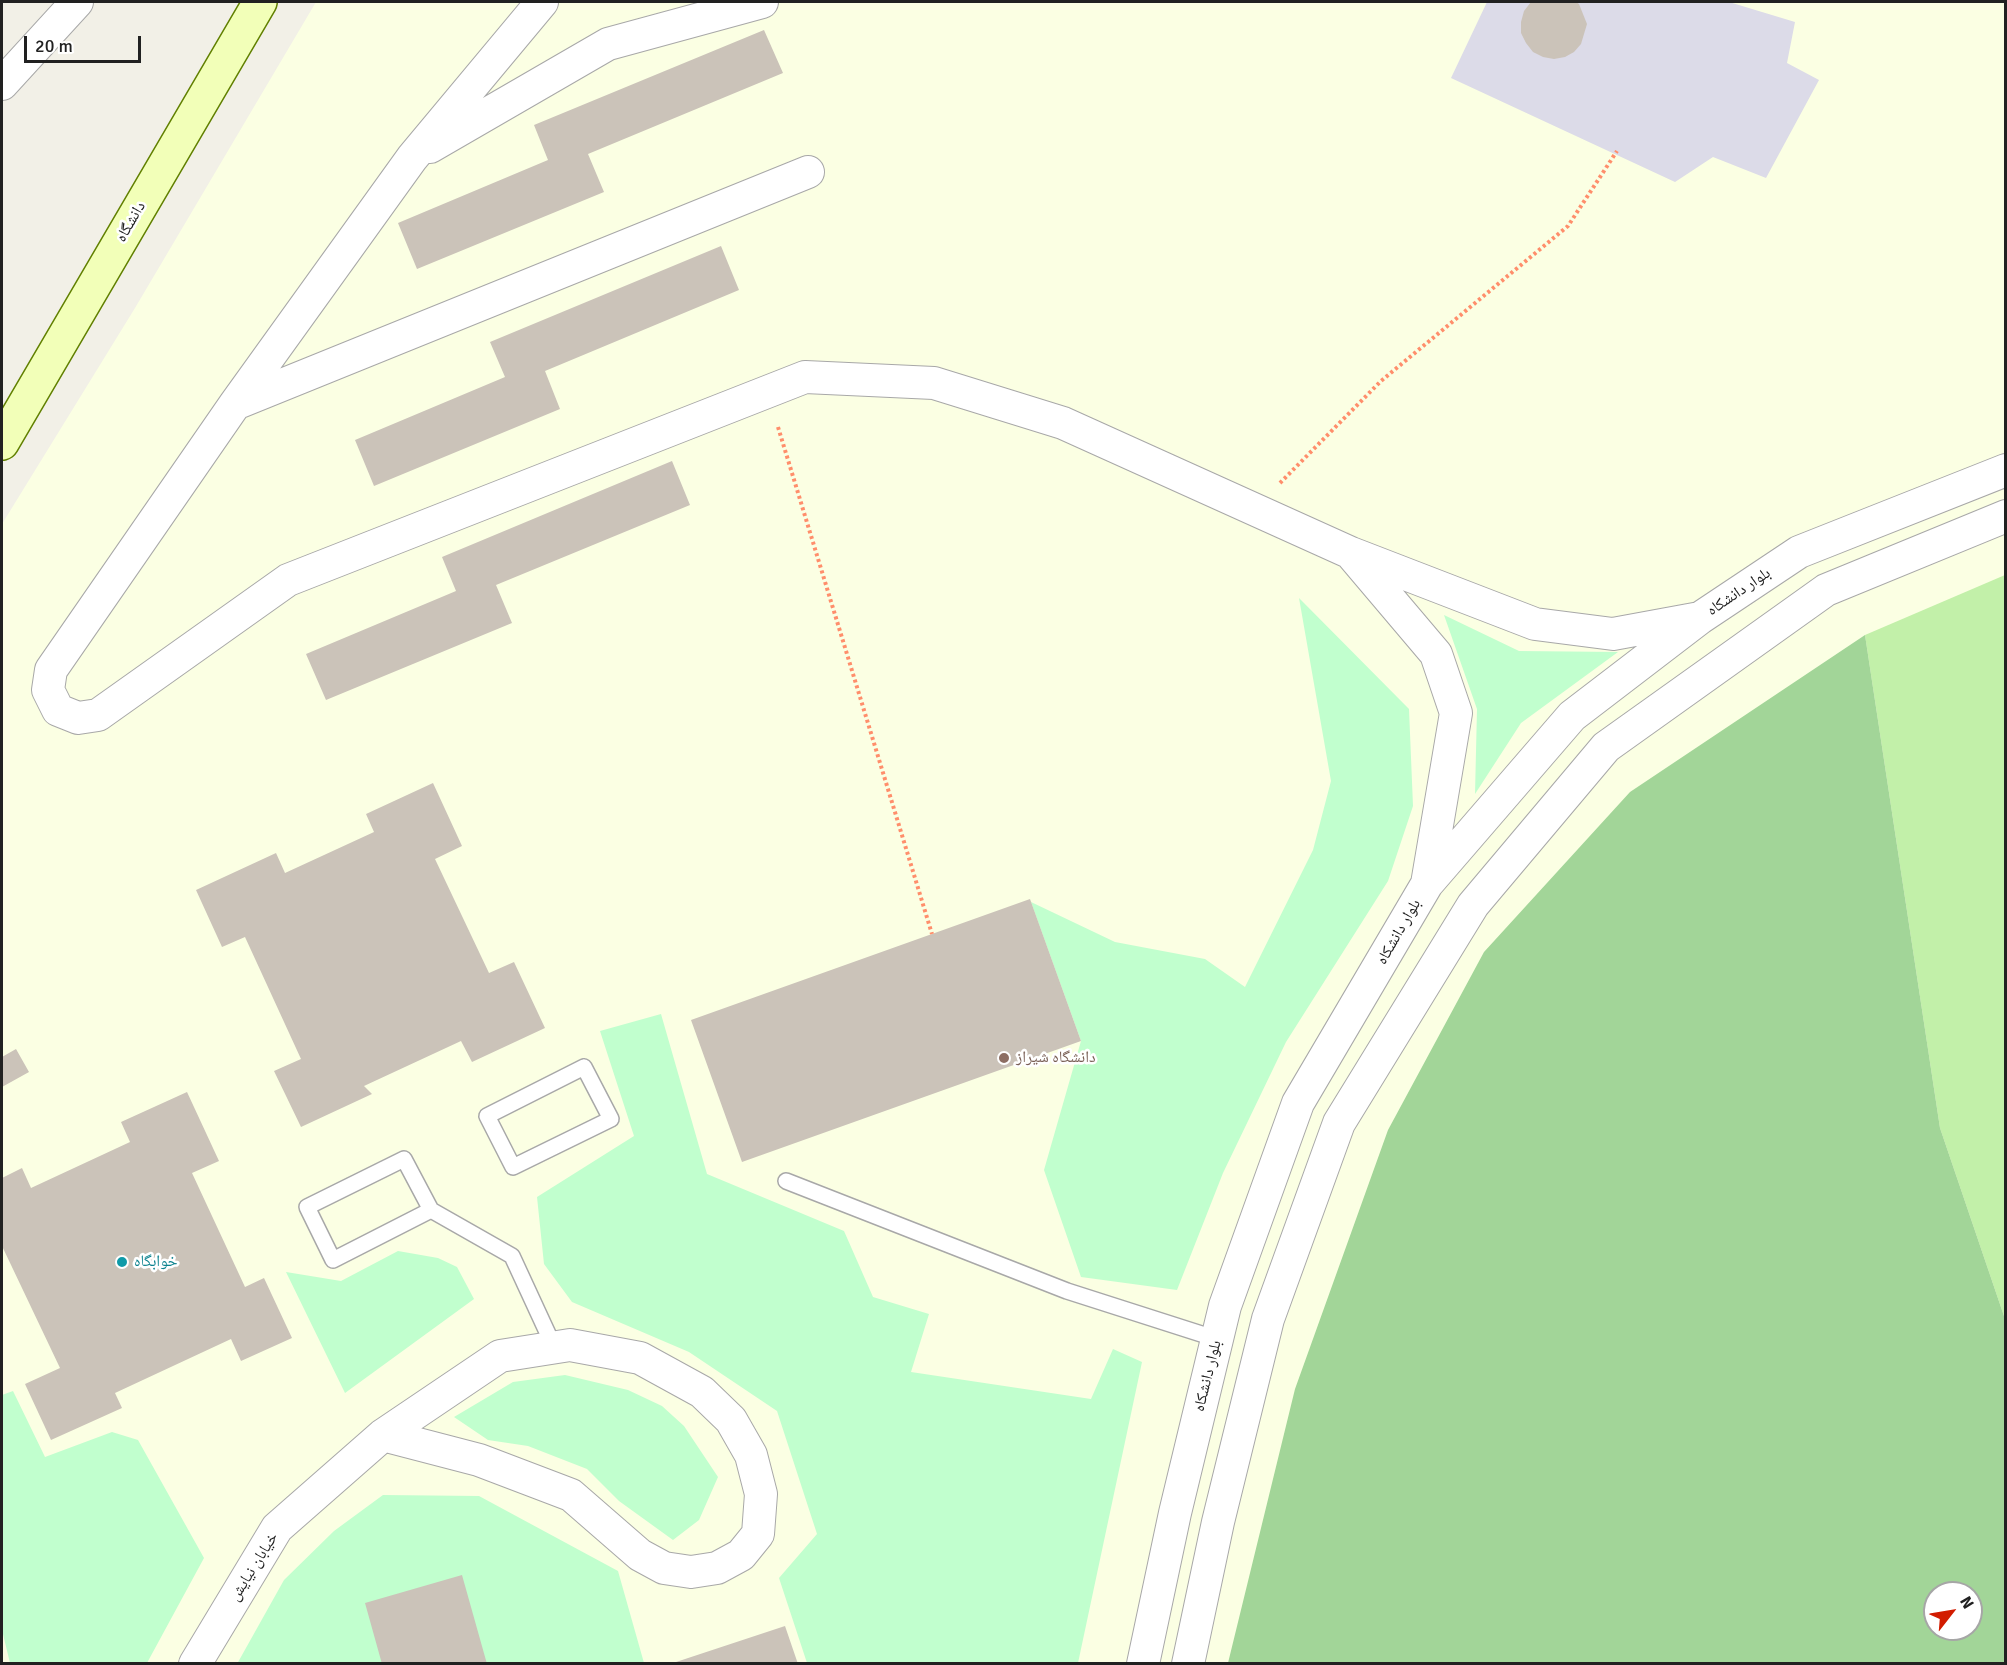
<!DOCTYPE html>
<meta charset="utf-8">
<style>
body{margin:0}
#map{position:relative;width:2007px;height:1665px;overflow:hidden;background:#f2f0e7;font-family:Signika,sans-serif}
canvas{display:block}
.frame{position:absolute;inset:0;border:3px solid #212121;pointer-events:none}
.north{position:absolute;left:1923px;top:1581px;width:60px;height:60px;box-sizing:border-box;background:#fff;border:2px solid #a6a6a6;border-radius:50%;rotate:59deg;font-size:16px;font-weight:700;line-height:24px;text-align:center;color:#212121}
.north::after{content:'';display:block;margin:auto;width:21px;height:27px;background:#d21c00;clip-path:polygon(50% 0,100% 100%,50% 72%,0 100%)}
.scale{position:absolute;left:24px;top:36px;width:117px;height:27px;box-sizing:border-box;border:3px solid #212121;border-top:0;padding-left:8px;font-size:18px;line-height:21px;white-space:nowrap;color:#212121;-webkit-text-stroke:4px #fff;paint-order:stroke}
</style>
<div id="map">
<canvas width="2007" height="1665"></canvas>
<div class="frame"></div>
<div class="north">N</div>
<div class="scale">20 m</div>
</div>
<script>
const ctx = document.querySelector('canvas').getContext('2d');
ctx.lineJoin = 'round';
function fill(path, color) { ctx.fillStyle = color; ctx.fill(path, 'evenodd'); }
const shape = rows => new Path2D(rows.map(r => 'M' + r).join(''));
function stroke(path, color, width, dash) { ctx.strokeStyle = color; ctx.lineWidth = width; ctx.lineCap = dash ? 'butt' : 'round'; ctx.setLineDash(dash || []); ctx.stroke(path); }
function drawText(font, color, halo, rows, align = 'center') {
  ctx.font = font + ' Signika,"Noto Naskh Arabic",sans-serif'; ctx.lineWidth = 5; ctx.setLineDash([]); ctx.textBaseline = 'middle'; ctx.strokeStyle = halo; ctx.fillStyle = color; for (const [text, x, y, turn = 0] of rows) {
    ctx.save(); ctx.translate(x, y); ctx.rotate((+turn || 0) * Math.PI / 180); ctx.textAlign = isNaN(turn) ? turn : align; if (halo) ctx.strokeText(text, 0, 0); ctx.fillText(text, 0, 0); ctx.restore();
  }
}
const education = shape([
 [316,2,2005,2,2005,1663,2,1663,2,524,135,308],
 [1935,1593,1971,1593,1971,1629,1935,1629]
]);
const grass = shape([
 [2005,575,2005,1319,1940,1128,1865,635]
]);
const forest = shape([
 [1865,635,1940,1128,2005,1319,2005,1663,1228,1663,1295,1389,1388,1130,1484,952,1630,792],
 [1935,1593,1971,1593,1971,1629,1935,1629]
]);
const park = shape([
 [1299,598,1409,709,1413,806,1388,881,1286,1042,1223,1173,1177,1290,1081,1277,1044,1170,1081,1041,1031,902,1115,942,1205,959,1245,987,1313,850,1331,781],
 [1444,615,1519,651,1618,652,1521,723,1475,794,1477,709],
 [661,1014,707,1174,844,1231,873,1297,929,1314,911,1372,1091,1399,1113,1349,1142,1362,1078,1663,807,1663,779,1578,817,1534,777,1411,689,1352,572,1302,544,1264,537,1197,634,1136,600,1031],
 [398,1251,438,1258,457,1267,474,1299,345,1393,286,1272,341,1281],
 [565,1375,628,1390,662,1406,684,1426,718,1477,699,1520,673,1540,619,1501,587,1469,528,1446,488,1440,454,1417,513,1382],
 [13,1391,45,1457,112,1432,138,1440,204,1558,147,1663,10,1663,2,1630,2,1395],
 [383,1495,479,1496,618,1571,644,1663,237,1664,284,1580,334,1531]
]);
const plaza = shape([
 [1487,2,1729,2,1795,22,1787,63,1819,80,1766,178,1713,157,1675,182,1451,78]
]);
const building = shape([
 [1531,2,1576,2,1579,4,1587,24,1581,44,1574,52,1565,57,1554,59,1543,57,1533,52,1526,43,1521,33,1521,22,1524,11],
 [764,30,783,73,588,154,604,192,417,269,398,223,548,160,534,125],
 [721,246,739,290,545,371,560,409,374,486,355,440,505,377,490,342],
 [672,461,690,505,496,585,512,623,326,700,306,654,456,591,442,557],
 [433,783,462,846,435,859,489,973,514,962,545,1028,472,1062,461,1041,364,1086,372,1094,301,1127,274,1071,301,1059,245,937,222,947,196,890,276,853,285,873,374,832,366,814],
 [1030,899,1081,1041,742,1162,691,1020],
 [16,1049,29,1072,2,1087,2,1057],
 [187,1092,219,1161,192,1173,245,1287,264,1278,292,1338,241,1361,231,1339,115,1393,122,1408,51,1440,25,1384,60,1368,2,1246,2,1178,22,1168,31,1188,130,1142,121,1122],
 [462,1575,487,1664,382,1664,365,1603],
 [785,1626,798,1664,673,1664,673,1663]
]);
const path = shape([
 [778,427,932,934],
 [1280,483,1381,381,1568,226,1617,151]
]);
const lane = shape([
 [584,1067,611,1119,513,1167,487,1116,584,1067],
 [786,1181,1067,1291,1217,1339],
 [431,1210,333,1260,307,1207,404,1159,431,1210,512,1256,554,1347]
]);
const street = shape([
 [542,2,412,158,235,404,51,670,48,690,58,710,78,718,98,715,288,580,805,377,934,383,1063,423,1351,553,1535,624,1613,634,1700,618],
 [2,84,77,2],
 [430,147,608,44,762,2],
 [235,404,808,172],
 [1353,556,1436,654,1456,713,1427,884],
 [195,1664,277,1528,383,1435,500,1356,570,1345,640,1358,702,1392,731,1420,751,1455,761,1494,758,1534,741,1555,717,1568,691,1572,664,1568,640,1555,571,1495,479,1460,383,1435],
 [1143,1664,1175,1513,1225,1306,1298,1103,1427,884,1572,716,1700,618,1799,552,2006,470],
 [1188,1664,1218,1522,1268,1319,1339,1123,1473,905,1606,747,1826,590,2006,516]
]);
const secondary = shape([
 [2,443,260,2]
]);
const markers = [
 [1004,1058,6,"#8d6e63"],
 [122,1262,6,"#0f9aa8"]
];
const streetNames = [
 ["دانشگاه",131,222,-60],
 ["بلوار دانشکاه",1739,592,-34],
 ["بلوار دانشکاه",1399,932,-60],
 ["بلوار دانشکاه",1208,1376,-76],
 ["خیابان نیایش",254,1567,-58]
];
const educationNames = [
 ["دانشگاه شیراز",1016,1058]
];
const cultureNames = [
 ["خوابگاه",134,1262]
];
fill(education, '#fbffe3');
fill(grass, '#c2f0a9');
fill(forest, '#a2d598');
fill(park, '#c1ffce');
fill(plaza, '#dcdbe8');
fill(building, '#cbc3b9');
stroke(lane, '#a8a8a8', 18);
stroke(street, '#a8a8a8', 34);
stroke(secondary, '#618000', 36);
stroke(path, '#ff8e6b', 4, [3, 3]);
stroke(lane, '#fff', 15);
stroke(street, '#fff', 32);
stroke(secondary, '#f2ffb8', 33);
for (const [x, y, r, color] of markers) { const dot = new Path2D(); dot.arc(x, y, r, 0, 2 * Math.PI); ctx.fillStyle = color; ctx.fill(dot); stroke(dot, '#fff', 2); }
drawText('16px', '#212121', '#fff', streetNames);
drawText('16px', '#785e54', '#fff', educationNames, 'left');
drawText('16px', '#0d838f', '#fff', cultureNames, 'left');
</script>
